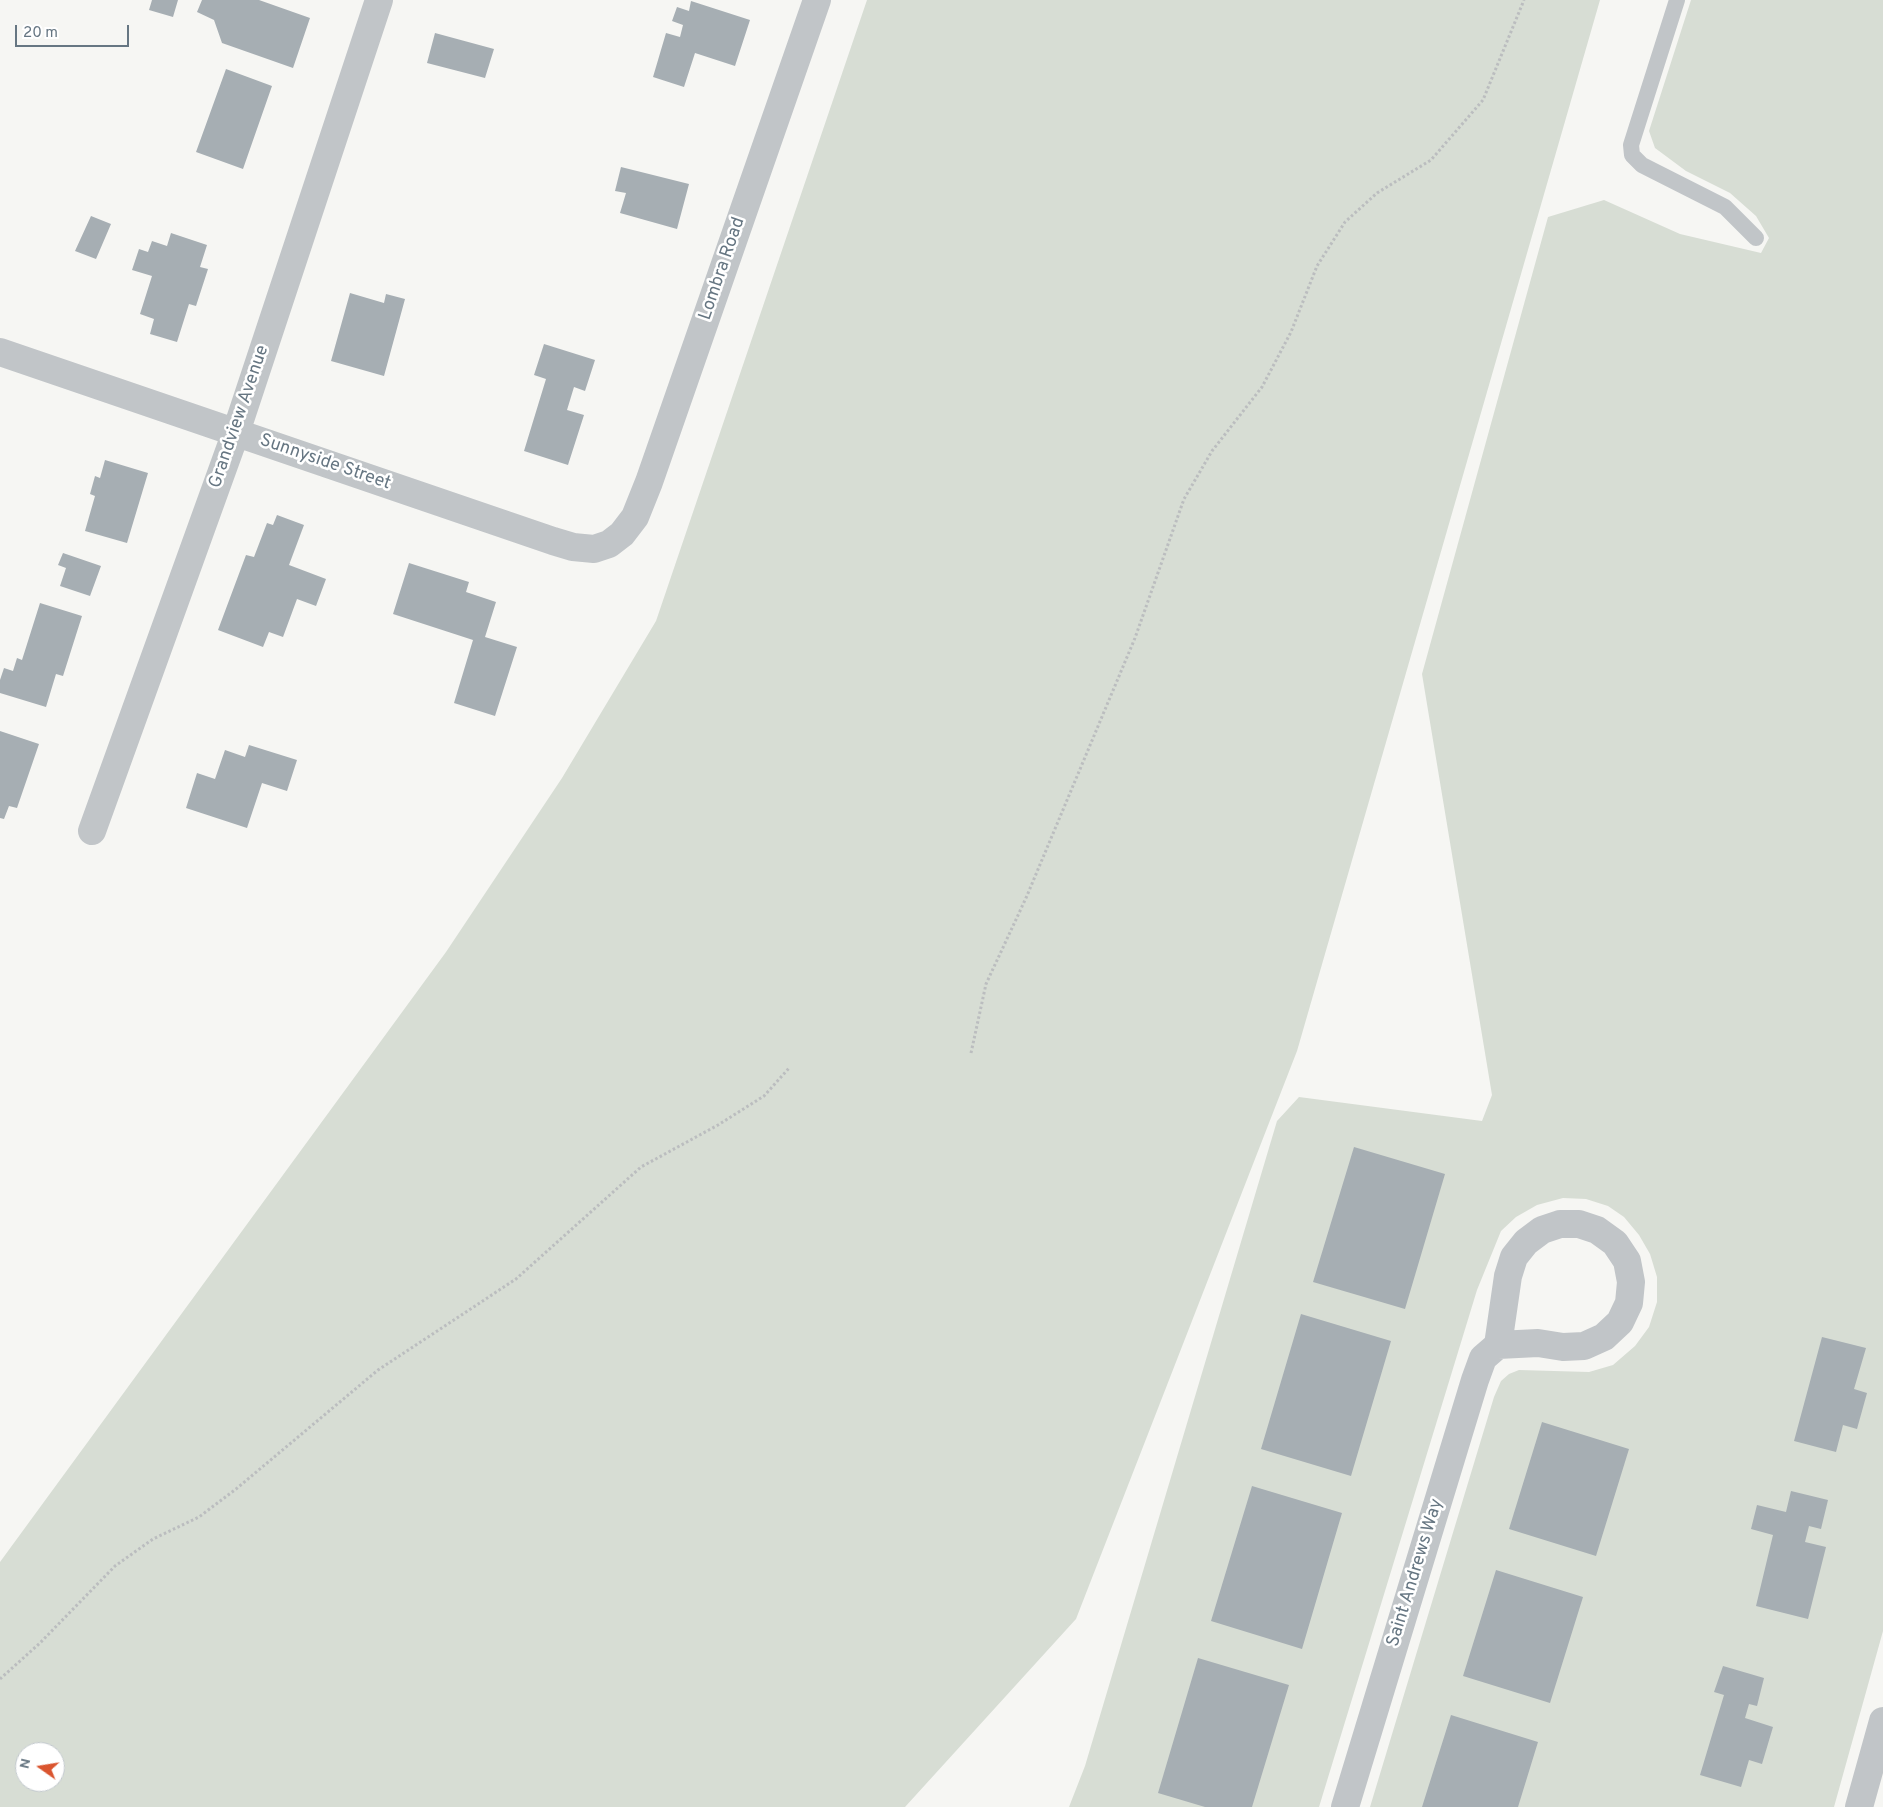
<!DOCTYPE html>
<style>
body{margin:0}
#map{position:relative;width:1883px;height:1807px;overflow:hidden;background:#f6f6f3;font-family:Overpass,sans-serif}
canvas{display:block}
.north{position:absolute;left:15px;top:1742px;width:50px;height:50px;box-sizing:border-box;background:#fff;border:1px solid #c2c8cd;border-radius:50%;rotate:283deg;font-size:14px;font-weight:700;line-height:20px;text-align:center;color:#667682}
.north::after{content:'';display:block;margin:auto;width:18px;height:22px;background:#da552f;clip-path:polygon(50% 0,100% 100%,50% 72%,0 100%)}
.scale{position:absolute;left:15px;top:25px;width:114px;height:22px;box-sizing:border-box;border:2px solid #667682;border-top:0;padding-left:6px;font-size:15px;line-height:18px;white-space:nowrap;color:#667682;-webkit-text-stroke:4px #fff;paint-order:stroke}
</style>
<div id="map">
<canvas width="1883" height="1807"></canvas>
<div class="north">N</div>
<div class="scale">20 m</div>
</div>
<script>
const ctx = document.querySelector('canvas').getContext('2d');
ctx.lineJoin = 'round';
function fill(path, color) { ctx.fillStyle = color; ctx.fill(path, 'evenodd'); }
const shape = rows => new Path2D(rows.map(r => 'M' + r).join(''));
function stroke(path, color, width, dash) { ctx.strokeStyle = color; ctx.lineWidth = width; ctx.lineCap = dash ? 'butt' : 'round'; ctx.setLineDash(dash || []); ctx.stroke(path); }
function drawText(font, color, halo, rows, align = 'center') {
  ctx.font = font + ' Overpass,sans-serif'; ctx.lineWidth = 5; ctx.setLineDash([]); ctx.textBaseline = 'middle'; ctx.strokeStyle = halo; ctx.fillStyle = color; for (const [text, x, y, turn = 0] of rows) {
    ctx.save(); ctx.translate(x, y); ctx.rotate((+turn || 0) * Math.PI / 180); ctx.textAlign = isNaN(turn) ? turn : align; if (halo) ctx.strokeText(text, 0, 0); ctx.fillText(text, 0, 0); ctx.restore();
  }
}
const green = shape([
 [867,0,1600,0,1297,1051,1076,1619,905,1807,0,1807,0,1562,446,952,562,778,656,621],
 [25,1752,55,1752,55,1782,25,1782],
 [1691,0,1883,0,1883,1631,1834,1807,1370,1807,1494,1397,1501,1381,1509,1374,1519,1370,1589,1372,1613,1365,1635,1346,1649,1327,1657,1302,1657,1277,1650,1254,1639,1235,1624,1217,1608,1206,1586,1199,1563,1198,1537,1205,1516,1217,1501,1231,1477,1290,1319,1807,1069,1807,1085,1766,1277,1121,1299,1097,1482,1121,1492,1095,1422,674,1548,217,1604,200,1680,234,1761,253,1769,238,1756,216,1730,193,1686,171,1655,148,1649,131]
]);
const building = shape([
 [152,0,178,0,173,17,149,10],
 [202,0,259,0,310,18,293,68,222,43,214,20,197,12],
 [691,1,750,20,735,66,695,53,684,87,653,77,666,33,680,37,683,25,672,21,677,7,689,11],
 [435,33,494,49,485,78,427,63],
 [226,69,272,86,243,169,196,152],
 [621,167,689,184,677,229,620,213,626,193,615,191],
 [91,216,111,224,96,259,75,251],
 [171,233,207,245,200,267,208,269,196,306,189,304,177,342,150,334,154,319,140,314,152,276,132,270,139,249,148,252,152,241,167,246],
 [350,293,384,303,386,294,405,299,384,376,331,361],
 [544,344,595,360,585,391,574,387,567,410,584,415,568,465,524,451,546,379,534,375],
 [105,460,148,473,127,543,85,531,95,496,90,494,95,476,100,478],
 [277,515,304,525,289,565,326,579,316,606,297,599,283,637,269,632,263,647,218,630,246,555,254,557,267,523,273,525],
 [63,553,101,566,90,596,60,586,66,568,58,565],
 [409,563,469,582,466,592,496,602,485,637,517,647,495,716,454,703,473,640,393,614],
 [40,603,82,616,63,676,56,674,46,707,0,693,0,680,4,668,13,671,17,658,22,660],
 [0,731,39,744,17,808,9,806,4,819,0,818],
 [249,745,297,760,287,791,262,783,247,828,186,808,197,773,215,779,225,750,245,757],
 [1354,1147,1445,1174,1405,1309,1313,1282],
 [1301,1314,1391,1341,1351,1476,1261,1449],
 [1822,1337,1866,1348,1854,1389,1867,1393,1857,1429,1843,1425,1836,1452,1794,1441],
 [1542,1422,1629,1449,1596,1556,1509,1529],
 [1252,1486,1342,1513,1302,1649,1211,1621],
 [1791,1491,1828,1500,1821,1529,1809,1526,1805,1542,1826,1547,1808,1619,1756,1606,1773,1535,1751,1529,1757,1505,1786,1512],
 [1496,1570,1583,1597,1550,1703,1463,1676],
 [1198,1658,1289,1685,1252,1807,1205,1807,1158,1793],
 [1723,1666,1764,1678,1757,1706,1749,1704,1745,1718,1773,1727,1762,1764,1749,1760,1741,1787,1700,1775,1724,1695,1714,1692],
 [1451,1715,1538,1742,1518,1807,1422,1807]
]);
const path = shape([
 [971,1053,986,984,1026,898,1135,638,1184,499,1212,451,1262,387,1291,332,1317,266,1345,222,1377,193,1431,160,1483,100,1524,0],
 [0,1679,40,1643,115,1566,153,1539,199,1517,236,1489,378,1370,516,1279,641,1167,718,1125,764,1096,790,1067]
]);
const lane = shape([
 [1677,0,1631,145,1632,155,1642,165,1725,207,1756,238]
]);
const street = shape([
 [0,352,553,541,573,547,594,549,609,544,622,534,635,517,649,482,817,0],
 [92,831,236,432,379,0],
 [1560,1224,1579,1224,1597,1230,1615,1243,1627,1261,1631,1282,1629,1303,1620,1322,1604,1337,1584,1346,1563,1347,1538,1343,1498,1345,1508,1276,1514,1257,1526,1242,1542,1230,1560,1224],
 [1345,1807,1475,1380,1483,1358,1498,1345],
 [1859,1807,1883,1721]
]);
const streetNames = [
 ["Lombra Road",723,269,-71],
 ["Grandview Avenue",240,417,-71],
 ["Sunnyside Street",325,463,19],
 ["Saint Andrews Way",1416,1573,-73]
];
fill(green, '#d7ddd4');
fill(building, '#a6aeb3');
stroke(path, '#bbbdbf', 3, [2.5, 2.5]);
stroke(lane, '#c1c5c8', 16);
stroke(street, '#c1c5c8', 28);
drawText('18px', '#667682', '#fff', streetNames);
</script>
